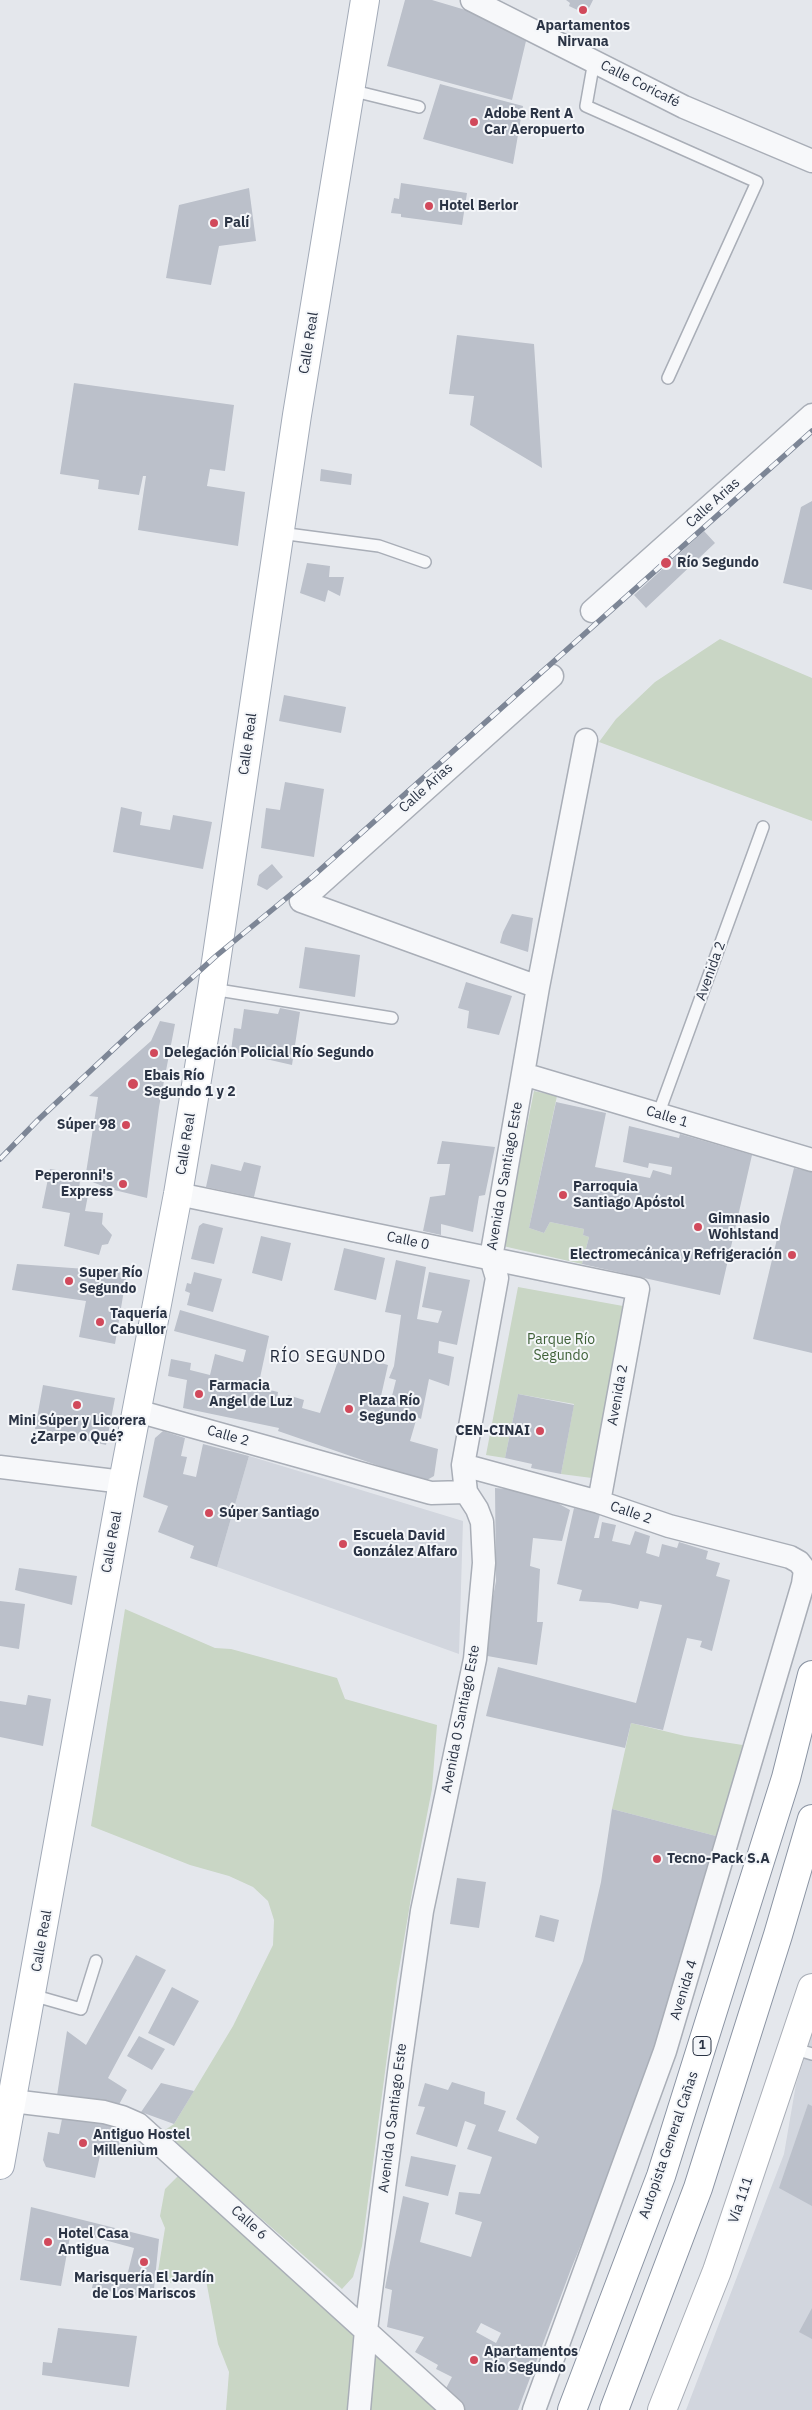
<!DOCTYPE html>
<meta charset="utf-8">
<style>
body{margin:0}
canvas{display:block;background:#e4e7ec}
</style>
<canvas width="812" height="2410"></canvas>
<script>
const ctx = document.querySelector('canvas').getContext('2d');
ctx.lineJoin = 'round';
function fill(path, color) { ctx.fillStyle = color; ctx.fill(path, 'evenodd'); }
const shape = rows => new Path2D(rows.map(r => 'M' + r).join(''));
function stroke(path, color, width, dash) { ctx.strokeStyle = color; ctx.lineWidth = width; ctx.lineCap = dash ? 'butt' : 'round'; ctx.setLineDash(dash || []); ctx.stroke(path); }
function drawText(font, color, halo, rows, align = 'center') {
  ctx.font = font + ' "IBM Plex Sans",sans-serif'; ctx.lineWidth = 4; ctx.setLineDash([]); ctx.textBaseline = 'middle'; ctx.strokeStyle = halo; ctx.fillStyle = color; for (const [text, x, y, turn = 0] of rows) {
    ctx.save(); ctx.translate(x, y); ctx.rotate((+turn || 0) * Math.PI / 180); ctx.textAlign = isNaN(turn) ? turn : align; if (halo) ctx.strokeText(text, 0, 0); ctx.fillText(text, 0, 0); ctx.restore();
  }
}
const built = shape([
 [249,1456,463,1521,459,1654,217,1567],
 [812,2034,812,2410,686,2410,784,2154,796,2084]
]);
const green = shape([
 [720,639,812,678,812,821,599,742,616,719,655,682],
 [534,1091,557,1096,529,1228,544,1233,550,1222,584,1229,583,1235,589,1237,582,1264,503,1246],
 [518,1287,623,1306,592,1478,561,1474,574,1404,518,1394,505,1458,486,1455],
 [125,1609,215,1648,231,1649,337,1678,345,1699,437,1725,432,1789,412,1892,397,1981,362,2246,353,2277,342,2289,162,2132,174,2124,233,2026,273,1945,274,1920,268,1901,253,1887,229,1876,190,1865,91,1826],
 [631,1723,685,1736,749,1746,716,1836,612,1809],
 [179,2175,351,2326,354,2338,349,2410,226,2410,229,2372,218,2344,206,2280,156,2284,165,2228,160,2216,165,2189],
 [369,2348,448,2410,364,2410]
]);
const building = shape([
 [405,0,432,0,469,11,526,41,512,100,387,66],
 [566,0,593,0,586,14,569,6,570,3],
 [440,84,523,106,513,164,423,139],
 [401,183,467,193,462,225,401,217,401,214,391,213,394,198,399,199],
 [249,188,256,241,219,246,211,285,166,278,179,205],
 [457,335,534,344,542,468,470,425,474,396,449,394],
 [74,383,234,405,225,471,210,469,207,486,245,492,238,546,138,530,146,476,143,476,139,495,98,489,99,480,60,474],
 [321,469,352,474,351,485,320,481],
 [812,501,812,590,783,583,801,507],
 [704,531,715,543,646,608,634,595],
 [307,563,330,566,329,577,344,577,340,596,328,590,325,602,300,593],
 [284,695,346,707,341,733,279,721],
 [285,782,324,789,314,857,261,848,266,808,280,810],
 [121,807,142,812,140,825,170,830,173,815,212,822,203,869,113,852],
 [272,864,283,877,267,890,257,885,259,875],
 [512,914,533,918,528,952,500,943,503,932],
 [305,947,360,955,355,997,299,988],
 [466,982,512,996,499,1035,467,1028,469,1011,458,1008],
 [280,1008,300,1012,292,1065,231,1051,234,1028,241,1029,244,1009,278,1014],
 [160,1021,175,1024,159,1107,147,1198,110,1189,85,1179,98,1097,89,1096,151,1041],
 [556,1102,606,1113,595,1167,650,1178,653,1170,671,1175,672,1167,649,1163,648,1168,623,1162,629,1126,679,1138,680,1134,752,1155,720,1295,582,1264,589,1237,583,1235,584,1229,550,1222,544,1233,529,1228],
 [442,1141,495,1147,485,1195,479,1196,473,1232,441,1224,441,1235,423,1231,430,1197,445,1195,450,1164,437,1164],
 [244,1162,261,1166,254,1197,206,1187,211,1164,241,1171],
 [794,1168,812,1172,812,1353,753,1339],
 [50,1169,81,1174,79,1188,89,1190,85,1211,103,1213,102,1224,112,1235,108,1244,102,1245,99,1255,64,1246,70,1213,42,1208],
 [203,1223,223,1228,214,1264,191,1259,199,1226],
 [261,1236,291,1243,282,1281,252,1273],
 [344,1248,385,1258,376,1300,334,1290],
 [396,1260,426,1267,417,1319,438,1323,442,1311,422,1307,429,1272,470,1280,457,1345,439,1341,438,1353,454,1357,449,1386,429,1379,421,1419,417,1417,410,1441,438,1449,434,1476,427,1480,394,1471,278,1431,279,1428,183,1408,187,1380,168,1376,171,1359,191,1363,190,1370,210,1375,215,1354,243,1362,246,1350,174,1331,180,1310,269,1336,258,1387,278,1392,277,1399,286,1401,288,1395,304,1400,302,1408,320,1413,341,1352,388,1365,379,1405,389,1408,396,1380,389,1378,394,1366,401,1315,385,1312],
 [17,1264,127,1272,115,1344,79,1337,86,1301,12,1290],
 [194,1272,222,1279,213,1312,187,1305,190,1293,185,1291,187,1283,191,1284],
 [43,1385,115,1398,106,1445,35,1429],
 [518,1394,574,1405,561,1474,531,1468,532,1464,505,1458],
 [163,1431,185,1438,181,1456,187,1457,183,1474,196,1477,203,1444,249,1456,217,1567,190,1558,194,1546,158,1532,168,1506,143,1497,155,1438],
 [495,1488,517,1490,552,1500,570,1510,562,1541,533,1538,530,1566,540,1569,537,1622,543,1622,537,1665,482,1655,496,1581],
 [574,1508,600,1514,594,1538,599,1538,602,1522,616,1525,612,1541,630,1545,635,1531,650,1536,646,1553,659,1557,662,1544,677,1548,679,1542,708,1551,706,1559,720,1563,716,1576,730,1580,712,1651,700,1647,702,1641,687,1638,663,1730,631,1723,625,1748,486,1716,498,1667,636,1703,662,1605,640,1601,638,1609,609,1603,579,1601,582,1590,557,1584],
 [19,1568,77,1576,72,1605,15,1590],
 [0,1601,25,1604,19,1649,0,1646],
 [28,1695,51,1699,43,1746,0,1737,0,1701,26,1705],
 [612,1809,716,1836,634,2115,571,2269,518,2410,461,2410,443,2394,452,2377,436,2369,438,2365,415,2352,424,2337,387,2327,392,2290,385,2288,403,2196,429,2203,420,2242,471,2257,482,2222,455,2214,459,2192,480,2194,492,2157,467,2149,476,2125,465,2121,457,2147,416,2134,425,2107,418,2106,425,2083,448,2090,452,2082,485,2092,484,2104,506,2111,498,2131,536,2144,539,2137,516,2119,583,1961,601,1882],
 [481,2323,501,2333,496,2343,476,2332],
 [457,1878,486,1882,479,1928,450,1924],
 [540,1915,559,1920,554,1942,535,1937],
 [136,1955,166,1970,108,2078,127,2090,117,2108,56,2102,67,2031,86,2045],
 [172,1987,199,2001,174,2046,148,2033],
 [139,2036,165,2049,152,2070,127,2056],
 [161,2083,194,2091,174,2124,141,2112],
 [808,2104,812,2106,812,2206,779,2188],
 [63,2114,123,2127,117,2154,101,2151,95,2178,46,2167,43,2160,48,2132,59,2134],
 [411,2156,456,2165,448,2196,405,2186],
 [31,2207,159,2239,153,2299,92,2288,95,2275,126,2280,134,2248,71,2231,61,2286,20,2280],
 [812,2308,812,2339,799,2332],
 [58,2328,137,2336,129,2387,42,2375,43,2362,52,2363]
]);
const lane = shape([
 [594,61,586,106,757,182,668,378],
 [350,90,419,107],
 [280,533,379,546,425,562],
 [212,989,392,1018],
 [658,1115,763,827],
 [32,1995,81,2009,96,1961],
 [792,2048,812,2054]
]);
const street = shape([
 [472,0,684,107,812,161],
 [592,611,812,415],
 [538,987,301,901,552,676],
 [523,1074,812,1160],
 [178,1194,638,1289,599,1502],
 [137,1411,431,1493,466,1492],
 [463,1465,599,1502,669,1526,790,1557,799,1562,805,1570,803,1584,665,2051,534,2410],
 [0,1467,123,1482],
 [12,2101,104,2112,122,2117,138,2124,453,2410],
 [359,2410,366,2330,400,2065,422,1911,475,1659,484,1563,482,1522,477,1509,466,1492,463,1465,497,1278,491,1258,538,987,586,740]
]);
const secondary = shape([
 [662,2410,717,2271,812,1988]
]);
const primary = shape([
 [0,2165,123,1482,178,1194,212,989,297,415,365,0]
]);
const highway = shape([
 [572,2410,661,2176,786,1778,812,1675],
 [614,2410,698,2188,778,1935,812,1819]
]);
const rail = shape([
 [0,1159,38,1120,135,1029,216,956,312,877,812,431]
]);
const markers = [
 [583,10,5,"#d1495b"],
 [474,122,5,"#d1495b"],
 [429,206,5,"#d1495b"],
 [214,223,5,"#d1495b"],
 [666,563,6,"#d1495b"],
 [154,1053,5,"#d1495b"],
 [133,1084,6,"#d1495b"],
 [126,1125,5,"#d1495b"],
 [123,1184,5,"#d1495b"],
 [563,1195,5,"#d1495b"],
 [698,1227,5,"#d1495b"],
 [792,1255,5,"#d1495b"],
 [69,1281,5,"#d1495b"],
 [100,1322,5,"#d1495b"],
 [199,1394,5,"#d1495b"],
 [77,1405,5,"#d1495b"],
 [349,1409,5,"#d1495b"],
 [540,1431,5,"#d1495b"],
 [209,1513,5,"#d1495b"],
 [343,1544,5,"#d1495b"],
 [657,1859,5,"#d1495b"],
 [83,2143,5,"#d1495b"],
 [48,2242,5,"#d1495b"],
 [144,2262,5,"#d1495b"],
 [474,2360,5,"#d1495b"]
];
const shields = [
 [702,2046,18]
];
const shieldNames = [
 ["1",702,2046]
];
const poiNames = [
 ["Apartamentos",583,26,"center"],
 ["Nirvana",583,42,"center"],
 ["Adobe Rent A",484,114],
 ["Car Aeropuerto",484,130],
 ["Hotel Berlor",439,206],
 ["Palí",224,223],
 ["Río Segundo",677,563],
 ["Delegación Policial Río Segundo",164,1053],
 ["Ebais Río",144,1076],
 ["Segundo 1 y 2",144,1092],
 ["Súper 98",116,1125,"right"],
 ["Peperonni's",113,1176,"right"],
 ["Express",113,1192,"right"],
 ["Parroquia",573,1187],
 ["Santiago Apóstol",573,1203],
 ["Gimnasio",708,1219],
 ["Wohlstand",708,1235],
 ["Electromecánica y Refrigeración",782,1255,"right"],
 ["Super Río",79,1273],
 ["Segundo",79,1289],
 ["Taquería",110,1314],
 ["Cabullor",110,1330],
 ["Farmacia",209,1386],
 ["Angel de Luz",209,1402],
 ["Plaza Río",359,1401],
 ["Segundo",359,1417],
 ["Mini Súper y Licorera",77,1421,"center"],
 ["¿Zarpe o Qué?",77,1437,"center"],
 ["CEN-CINAI",530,1431,"right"],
 ["Súper Santiago",219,1513],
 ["Escuela David",353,1536],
 ["González Alfaro",353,1552],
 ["Tecno-Pack S.A",667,1859],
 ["Antiguo Hostel",93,2135],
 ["Millenium",93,2151],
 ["Hotel Casa",58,2234],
 ["Antigua",58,2250],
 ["Marisquería El Jardín",144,2278,"center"],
 ["de Los Mariscos",144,2294,"center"],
 ["Apartamentos",484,2352],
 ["Río Segundo",484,2368]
];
const streetNames = [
 ["Calle Coricafé",640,84,27],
 ["Calle Real",309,343,-81],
 ["Calle Arias",713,503,-42],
 ["Calle Real",248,744,-82],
 ["Calle Arias",426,788,-42],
 ["Avenida 2",711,971,-70],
 ["Calle 1",667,1117,17],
 ["Calle Real",186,1144,-81],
 ["Avenida 0 Santiago Este",505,1176,-80],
 ["Calle 0",408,1241,12],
 ["Avenida 2",618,1395,-80],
 ["Calle 2",228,1436,16],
 ["Calle 2",631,1513,19],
 ["Calle Real",112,1542,-80],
 ["Avenida 0 Santiago Este",461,1719,-79],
 ["Calle Real",42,1941,-80],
 ["Avenida 4",684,1990,-73],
 ["Avenida 0 Santiago Este",393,2118,-83],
 ["Autopista General Cañas",669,2145,-71],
 ["Vía 111",741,2200,-71],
 ["Calle 6",249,2223,42]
];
const parkNames = [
 ["Parque Río",561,1340],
 ["Segundo",561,1356]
];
const quarterNames = [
 ["RÍO SEGUNDO",328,1357]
];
fill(built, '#d2d6de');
fill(green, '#c9d6c5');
fill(building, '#bbc0ca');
stroke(lane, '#a9aeb7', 14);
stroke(street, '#a9aeb7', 25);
stroke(secondary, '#a9aeb7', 30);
stroke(primary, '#a3abb8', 30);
stroke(highway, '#8b94a3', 30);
stroke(lane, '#f7f8fa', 11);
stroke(street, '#f7f8fa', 22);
stroke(secondary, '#fff', 28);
stroke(primary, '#fff', 28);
stroke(highway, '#fff', 28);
stroke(rail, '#7d8696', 5.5);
stroke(rail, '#f4f6f9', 4, [11]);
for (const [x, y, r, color] of markers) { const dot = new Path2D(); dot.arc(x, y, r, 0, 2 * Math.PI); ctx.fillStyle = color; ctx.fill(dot); stroke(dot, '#f4f6f9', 2); }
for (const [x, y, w] of shields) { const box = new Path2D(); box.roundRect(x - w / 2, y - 9.5, w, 19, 4); ctx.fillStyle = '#f4f6f9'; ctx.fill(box); stroke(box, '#2b3445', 1); }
drawText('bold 12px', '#2b3445', null, shieldNames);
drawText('bold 14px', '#2b3445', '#f4f6f9', poiNames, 'left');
drawText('14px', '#2b3445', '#f4f6f9', streetNames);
drawText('14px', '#3f6138', '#f4f6f9', parkNames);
ctx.letterSpacing = '1px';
drawText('16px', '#1d2536', '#f4f6f9', quarterNames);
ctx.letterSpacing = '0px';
</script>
